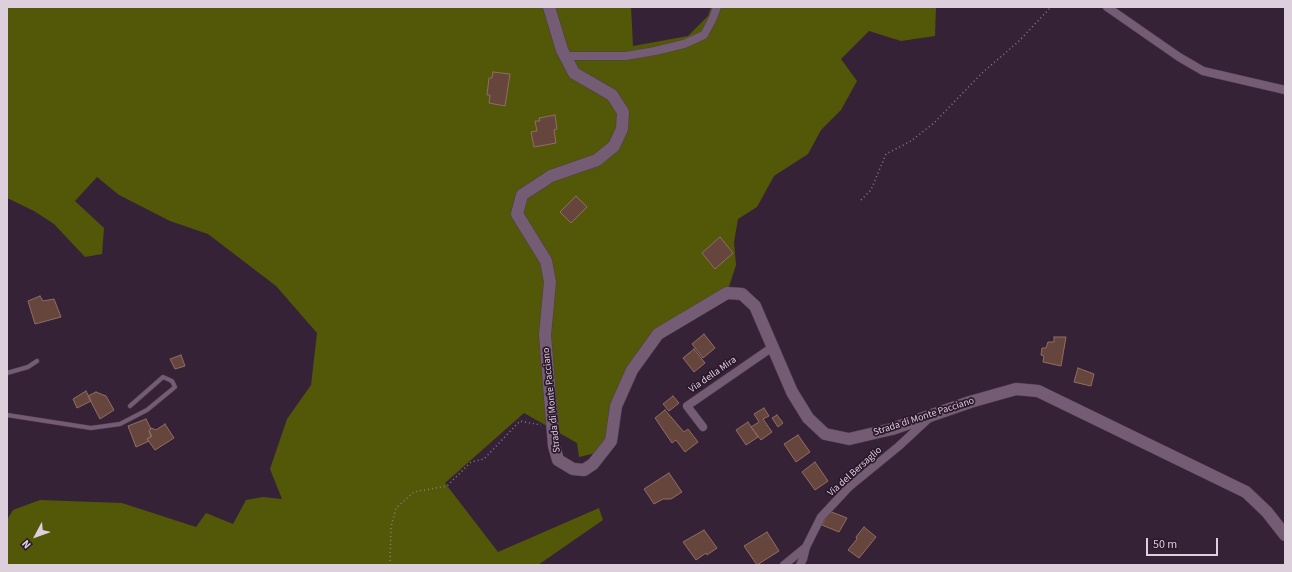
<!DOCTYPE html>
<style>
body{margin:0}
#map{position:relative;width:1292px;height:572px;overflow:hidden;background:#362236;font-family:"Source Sans 3",sans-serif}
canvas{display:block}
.frame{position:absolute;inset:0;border:8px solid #ddcfdc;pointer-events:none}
.north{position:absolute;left:16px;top:516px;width:40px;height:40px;-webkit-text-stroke:3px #2c182c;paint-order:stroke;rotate:229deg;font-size:11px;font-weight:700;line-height:16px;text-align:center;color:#ddcfdc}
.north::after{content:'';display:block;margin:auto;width:14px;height:18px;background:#ddcfdc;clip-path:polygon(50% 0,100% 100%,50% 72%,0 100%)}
.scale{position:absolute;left:1146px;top:538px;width:72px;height:18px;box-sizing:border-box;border:2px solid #ddcfdc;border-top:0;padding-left:5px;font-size:12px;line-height:14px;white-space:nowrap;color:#ddcfdc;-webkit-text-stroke:3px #2c182c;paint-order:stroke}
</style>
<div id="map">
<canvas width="1292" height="572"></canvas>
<div class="frame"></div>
<div class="north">N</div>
<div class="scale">50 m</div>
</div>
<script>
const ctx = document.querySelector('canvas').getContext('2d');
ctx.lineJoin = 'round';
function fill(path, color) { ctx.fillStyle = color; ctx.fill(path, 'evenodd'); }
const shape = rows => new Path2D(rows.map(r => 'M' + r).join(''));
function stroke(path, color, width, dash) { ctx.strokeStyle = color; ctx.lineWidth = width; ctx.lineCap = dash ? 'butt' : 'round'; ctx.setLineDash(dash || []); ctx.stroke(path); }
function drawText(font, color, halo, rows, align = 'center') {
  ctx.font = font + ' "Source Sans 3",sans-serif'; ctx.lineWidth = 3.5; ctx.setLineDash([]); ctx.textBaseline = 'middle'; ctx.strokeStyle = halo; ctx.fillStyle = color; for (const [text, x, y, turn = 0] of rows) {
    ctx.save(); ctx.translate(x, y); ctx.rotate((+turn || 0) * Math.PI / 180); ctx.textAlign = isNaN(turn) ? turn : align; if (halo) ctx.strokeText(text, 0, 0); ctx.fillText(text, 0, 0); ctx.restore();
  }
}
const green = shape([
 [7,7,631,7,633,46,688,36,708,16,711,7,936,7,935,36,901,41,869,31,841,59,857,81,841,110,821,130,808,154,774,176,757,207,738,219,734,242,736,265,727,293,658,334,632,370,611,441,596,453,579,457,577,443,524,413,445,483,498,552,599,508,603,520,538,565,7,565,7,520,13,510,40,500,122,503,196,527,206,513,233,524,246,500,263,497,282,499,270,469,287,419,311,385,317,333,276,286,208,234,170,221,119,195,97,177,75,201,104,228,102,254,85,257,54,224,34,211,7,198]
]);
const building = shape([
 [493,72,510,74,505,106,489,103,490,95,487,95,489,78,492,78,493,72],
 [555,115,557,129,554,130,556,143,534,147,531,132,537,131,535,121,540,121,539,118,555,115],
 [576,196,587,207,571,223,560,212,576,196],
 [720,237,733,253,715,269,702,253,720,237],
 [40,296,43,301,54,299,61,317,35,324,28,301,40,296],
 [704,334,715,348,703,358,692,344,704,334],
 [1054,337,1066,337,1061,366,1043,362,1044,356,1041,355,1042,348,1046,348,1048,342,1054,342,1054,337],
 [694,349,705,363,694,372,683,358,694,349],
 [181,355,185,366,175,369,170,359,181,355],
 [1078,368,1094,374,1091,386,1074,382,1078,368],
 [86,391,91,401,77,408,73,399,86,391],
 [96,392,106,396,114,410,100,419,88,396,96,392],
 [673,396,679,403,669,411,663,404,673,396],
 [764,408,769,416,763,419,772,432,761,440,751,427,759,422,754,414,764,408],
 [665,410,684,432,688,429,698,442,685,452,676,440,672,443,655,418,665,410],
 [777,415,783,423,778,427,772,418,777,415],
 [146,419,151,429,149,431,151,437,147,439,149,441,136,447,128,426,146,419],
 [748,422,758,437,746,445,736,430,748,422],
 [165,424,174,438,155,450,147,439,152,436,149,431,151,428,156,430,165,424],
 [798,435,810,452,796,462,784,444,798,435],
 [815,462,828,481,815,490,802,472,815,462],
 [669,473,682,492,671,499,663,499,654,504,644,489,669,473],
 [829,511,847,518,839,532,822,525,829,511],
 [864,527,876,537,859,558,848,550,857,539,856,537,864,527],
 [704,530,717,548,707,555,706,553,696,560,683,542,704,530],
 [767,532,779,551,757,565,744,546,767,532]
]);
const path = shape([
 [861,200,871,190,886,154,911,141,934,123,982,73,1018,42,1051,7],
 [390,565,391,527,396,508,414,492,447,486,471,462,484,459,520,421,541,425]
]);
const lane = shape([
 [7,373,28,367,37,361],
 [7,415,91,428,120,424,147,410,175,387,172,381,163,377,130,406]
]);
const street = shape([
 [1107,7,1179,57,1203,71,1285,90],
 [565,56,626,56,655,51,684,44,704,35,713,18,717,7],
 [703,427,687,406,774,346],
 [784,565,806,547,821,517,849,487,899,446,928,419],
 [800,565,803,559,806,547]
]);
const secondary = shape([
 [549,7,562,50,574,73,612,95,623,112,622,129,614,146,597,160,551,176,522,195,517,214,546,261,550,282,545,335,554,446,558,460,573,469,584,470,593,464,611,441,616,406,632,370,658,334,727,293,742,294,755,306,792,392,808,418,825,434,849,439,892,429,970,402,1016,389,1038,391,1246,492,1267,512,1285,535]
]);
const streetNames = [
 ["Via della Mira",713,375,-35],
 ["Strada di Monte Pacciano",552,400,-96],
 ["Strada di Monte Pacciano",924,417,-18],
 ["Via del Bersaglio",855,472,-42]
];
fill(green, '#535708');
fill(building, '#65453c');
stroke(building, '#906e64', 1);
stroke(lane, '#4f3d4f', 5);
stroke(street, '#4f3d4f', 9);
stroke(secondary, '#4f3d4f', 13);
stroke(path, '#8c7b8b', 1.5, [1, 3]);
stroke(lane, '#745d74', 4);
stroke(street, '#745d74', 8);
stroke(secondary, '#745d74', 12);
drawText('10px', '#ddcfdc', '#2c182c', streetNames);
</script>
